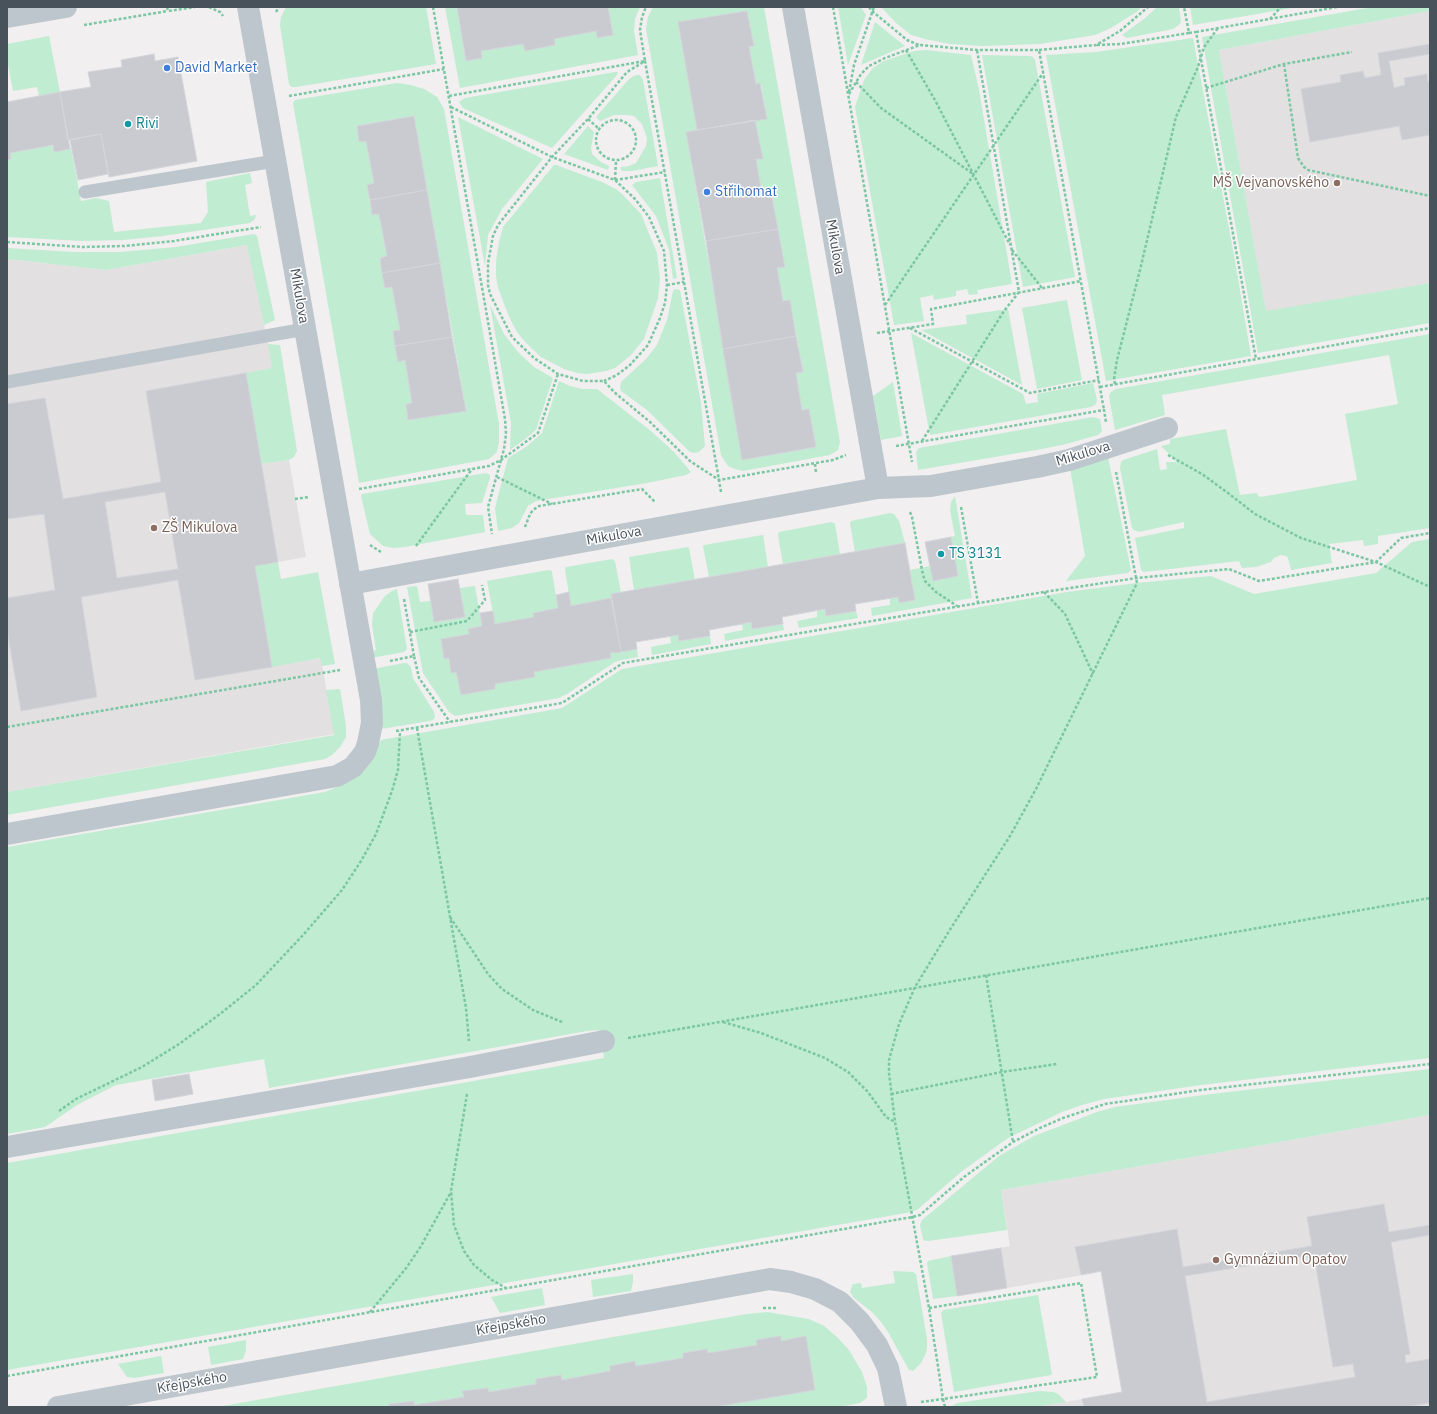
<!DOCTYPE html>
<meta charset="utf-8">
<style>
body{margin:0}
#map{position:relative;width:1437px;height:1414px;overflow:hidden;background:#f1efef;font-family:"IBM Plex Sans",sans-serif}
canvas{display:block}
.frame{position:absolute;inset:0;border:8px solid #48525b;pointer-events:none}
</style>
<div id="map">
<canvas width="1437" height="1414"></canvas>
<div class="frame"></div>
</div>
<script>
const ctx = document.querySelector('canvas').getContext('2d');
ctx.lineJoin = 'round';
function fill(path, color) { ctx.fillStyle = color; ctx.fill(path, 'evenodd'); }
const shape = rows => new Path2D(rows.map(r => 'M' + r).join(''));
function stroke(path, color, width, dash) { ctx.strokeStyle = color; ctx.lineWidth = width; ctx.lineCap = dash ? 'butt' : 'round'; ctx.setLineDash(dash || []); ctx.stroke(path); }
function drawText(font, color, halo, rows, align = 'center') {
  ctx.font = font + ' "IBM Plex Sans",sans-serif'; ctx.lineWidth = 3; ctx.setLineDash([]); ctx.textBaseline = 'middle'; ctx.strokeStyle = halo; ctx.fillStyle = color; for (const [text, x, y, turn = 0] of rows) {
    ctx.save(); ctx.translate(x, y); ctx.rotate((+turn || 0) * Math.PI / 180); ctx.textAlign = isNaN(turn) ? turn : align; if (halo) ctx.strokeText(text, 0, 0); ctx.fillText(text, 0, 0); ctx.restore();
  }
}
const education = shape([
 [1430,11,1430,283,1266,312,1219,50],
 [248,245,273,368,246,373,261,464,289,460,306,557,255,566,272,666,321,658,334,734,7,792,7,259,106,270],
 [1430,1115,1430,1407,1037,1407,1122,1392,1101,1272,1007,1288,1001,1248,1010,1246,1001,1190,1280,1142]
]);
const green = shape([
 [286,7,426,7,436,64,296,87,291,87,289,84,280,25,281,17],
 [445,7,457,7,466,61,482,58,481,51,523,44,525,51,554,45,554,39,596,31,597,38,613,35,608,7,640,7,635,19,634,31,638,55,460,88],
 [653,7,764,7,840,442,838,450,830,455,743,471,735,469,728,466,721,455,646,29,648,17],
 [747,11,754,46,749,47,756,84,761,84,767,118,755,120,762,158,756,159,762,194,771,192,785,266,777,268,783,301,790,300,803,372,796,373,802,410,809,409,816,447,743,460,686,132,697,130,678,23],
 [838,7,861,7,866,15,848,65],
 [882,7,1141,7,1138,11,1111,28,1095,35,1040,44,982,46,950,44,925,39,911,35,896,23,882,8],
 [1157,7,1179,7,1181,21,1180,24,1173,29,1127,38,1122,35,1144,19],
 [1190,7,1298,7,1193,25],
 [1373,7,1430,7,1430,11,1219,50,1266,311,1430,283,1430,323,1258,353,1202,37],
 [875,22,905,46,861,65],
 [49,36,60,92,39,96,37,87,13,91,7,59,7,44],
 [1193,38,1234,255,1251,356,1106,381,1046,55,1096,52],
 [926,50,971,55,979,90,1012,284,977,290,978,294,969,295,967,289,956,291,956,296,934,300,933,295,920,298,924,321,894,325,855,107,864,80,873,68,882,62,890,59,914,51],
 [982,55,1030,56,1033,57,1035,60,1075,277,1023,287],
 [615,72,618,72,617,75,552,148,463,108,459,102,465,98],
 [636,75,640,75,643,80,658,166,632,171,623,171,621,170,621,167,629,166,636,163,646,146,647,138,642,124,634,116,627,115,614,115,600,121,596,117,630,78],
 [397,83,411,85,424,89,437,97,444,109,499,424,499,441,497,452,489,459,359,483,293,103,295,100],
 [414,116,466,410,409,420,406,404,412,403,405,360,398,361,393,332,400,330,392,287,385,288,380,258,387,256,379,214,372,215,367,185,374,183,366,141,359,141,357,126],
 [458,117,543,159,502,209,488,235,485,266],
 [588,126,594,132,591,148,592,154,601,162,609,166,608,170,564,154],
 [53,145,54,152,71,148,81,201,96,198,109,201,114,232,201,223,208,212,206,182,250,173,252,183,245,185,250,216,256,215,255,219,250,223,163,236,123,240,82,241,7,237,7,160,11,159,10,153],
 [554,165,556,165,602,182,616,189,623,195,641,214,657,253,660,279,658,298,644,339,631,355,615,368,606,371,587,374,577,373,564,369,541,357,526,343,517,332,510,319,498,288,496,276,496,261,499,242,503,227],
 [660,178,677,278,673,279,669,250,656,216,632,185,636,182],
 [254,234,257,236,275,320,264,325,247,245,106,270,7,259,7,248,75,252,120,252,176,247],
 [675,289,680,290,701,403,705,446,699,452,694,453,690,452,647,410,621,391,620,387,621,382,646,359,657,345,667,320,673,291],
 [1067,300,1082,380,1037,389,1022,308],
 [490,305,504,334,518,352,534,367,553,378,536,430,524,440,510,450,511,423],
 [1008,309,1022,385,921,330,967,324,966,315],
 [911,333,1023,394,1026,404,1038,402,1037,394,1093,383,1097,400,1096,404,1091,407,930,435],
 [1430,334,1430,528,1378,536,1378,544,1364,546,1363,540,1329,544,1332,563,1291,570,1288,558,1286,556,1281,555,1274,558,1271,562,1256,567,1242,568,1239,561,1144,572,1141,570,1135,538,1184,528,1184,522,1139,532,1134,530,1132,528,1120,468,1121,462,1123,460,1157,449,1160,470,1167,469,1166,462,1177,462,1161,446,1170,444,1170,439,1226,429,1240,495,1257,493,1258,496,1261,497,1357,480,1345,414,1398,404,1389,355,1162,395,1165,415,1115,430,1109,396,1111,392,1116,389],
 [268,344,280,345,297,451,294,457,289,460,261,464,246,373,272,368],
 [559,381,570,386,582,389,597,389,651,431,674,452,691,472,686,475,647,483,536,501,528,506,519,523,512,528,498,531,495,508,508,458,526,447,542,433],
 [893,382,902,436,881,440,873,396],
 [1093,417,1100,419,1102,431,1098,435,1066,444,1042,449,918,470,916,452,919,448],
 [1108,457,1131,570,1128,573,1066,581,1085,556,1070,468],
 [486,473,490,475,490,478,482,503,465,504,466,515,483,515,485,532,405,547,393,548,383,546,370,534,361,496,362,494],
 [955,496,972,598,872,616,871,608,890,605,890,598,898,597,899,603,914,600,910,570,930,566,933,580,958,576,951,537,955,536,950,510,951,502],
 [890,513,894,514,899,521,905,543,855,552,850,523,851,521],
 [832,522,835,524,840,554,783,564,778,535,779,532],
 [763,535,768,567,709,577,703,546,704,545],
 [1430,539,1430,1058,1201,1085,1104,1099,1082,1105,1062,1112,1008,1138,961,1172,917,1210,906,1213,7,1370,7,1163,604,1058,603,1051,610,1034,597,1030,587,1031,269,1088,264,1059,116,1085,77,1105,45,1127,7,1134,7,847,325,792,342,785,371,759,381,740,562,708,622,669,1067,592,1137,583,1211,576,1254,594,1376,573,1412,542],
 [688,547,689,548,695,580,634,590,629,557],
 [612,559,615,561,621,593,611,594,611,598,571,606,565,570,566,567],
 [278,562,281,579,318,572,335,664,322,666,320,658,272,667,255,566],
 [548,570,552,571,552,572,558,608,533,613,534,617,495,624,487,581],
 [417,586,420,602,431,601,435,622,465,617,460,588,475,586,482,626,468,629,469,634,441,639,444,659,449,658,456,672,461,695,495,689,495,684,534,672,610,658,610,653,637,649,638,657,621,660,615,662,567,694,559,698,455,716,449,712,423,673,407,587],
 [397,589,407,649,404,652,371,658,371,651,376,650,372,625,373,613,385,596,392,591],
 [825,609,826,616,856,611,858,618,799,628,797,621,817,617,817,611],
 [751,622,752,629,783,624,784,630,725,641,724,634,743,630,742,624],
 [678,635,680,641,710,636,711,644,652,655,651,647,671,643,670,636],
 [404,663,407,663,411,667,413,678,434,712,435,717,433,720,430,721,381,729,373,669],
 [340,689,346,726,346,737,340,747,332,755,325,759,7,815,7,792,334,735,326,690],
 [1430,1069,1430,1115,1280,1142,1001,1190,1007,1230,928,1241,925,1241,923,1239,920,1225,922,1220,999,1156,1034,1136,1097,1112,1115,1107,1211,1094],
 [951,1256,957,1296,933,1299,927,1263,928,1261],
 [893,1271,913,1272,916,1274,927,1339,927,1347,926,1353,921,1363,913,1371,909,1370,888,1332,881,1322,872,1312,854,1298,850,1292,852,1286,853,1284,861,1283,862,1288,895,1283],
 [633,1274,633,1282,631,1291,593,1297,591,1280],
 [542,1288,545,1305,500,1313,491,1297],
 [1038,1295,1052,1374,1051,1375,954,1392,941,1313,943,1310],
 [767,1312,809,1319,824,1326,837,1337,849,1350,862,1372,867,1387,867,1398,860,1403,839,1407,715,1407,815,1390,806,1337,781,1341,781,1337,756,1340,757,1345,708,1353,707,1349,683,1353,683,1358,636,1366,635,1361,610,1366,610,1371,562,1380,561,1375,536,1379,536,1384,489,1392,488,1388,463,1391,464,1397,414,1405,413,1401,389,1404,389,1407,217,1407,619,1336,747,1314],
 [246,1340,246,1350,243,1359,211,1365,208,1347],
 [161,1356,164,1373,134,1378,127,1377,118,1364],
 [1039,1391,1053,1392,1058,1394,1066,1402,1037,1407,950,1407,957,1403]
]);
const building = shape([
 [457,7,608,7,613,35,597,38,596,31,554,39,555,45,525,51,523,44,481,51,482,58,466,61,457,7],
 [747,11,754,46,749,47,756,84,760,83,767,119,697,130,678,22,747,11],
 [1430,44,1430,54,1389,61,1394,88,1405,85,1404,78,1427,74,1428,82,1430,81,1430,135,1402,140,1399,126,1310,142,1301,89,1341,82,1340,75,1363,71,1365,78,1381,75,1378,53,1430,44],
 [154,54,155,61,178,57,197,161,109,177,101,134,68,140,60,92,91,87,88,72,122,67,121,60,154,54],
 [60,92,70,149,54,152,53,145,10,153,11,159,7,160,7,102,60,92],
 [414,116,427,190,370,200,367,185,374,183,366,141,359,142,357,126,414,116],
 [755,120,763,159,756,159,762,194,771,192,778,229,706,241,686,132,755,120],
 [101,134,108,174,78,180,70,140,101,134],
 [427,190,440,263,382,273,380,258,387,256,379,214,372,215,370,200,427,190],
 [778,229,785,267,777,268,783,301,790,300,796,336,723,349,706,241,778,229],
 [440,263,452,337,395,346,393,331,400,330,392,287,385,288,382,273,440,263],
 [796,336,803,372,796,373,802,410,809,409,816,447,742,460,723,349,796,336],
 [452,337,466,411,408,420,406,404,412,403,405,360,398,362,395,346,452,337],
 [246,373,278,562,255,566,272,667,195,680,178,580,81,597,97,697,21,711,7,630,7,598,55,590,44,514,7,519,7,404,45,398,63,499,161,482,146,391,246,373],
 [165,492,178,569,117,578,105,502,165,492],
 [951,537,958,576,933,581,925,542,951,537],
 [905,543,915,600,899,603,898,597,855,604,856,611,826,616,825,609,782,617,783,624,752,629,751,622,742,624,709,630,710,636,679,641,678,635,636,642,637,649,621,652,611,594,905,543],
 [458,579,465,617,434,622,428,584,458,579],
 [569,592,571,606,611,598,621,652,610,653,611,658,534,672,535,677,495,684,495,689,461,695,456,672,451,673,449,658,444,659,441,639,469,634,468,629,482,626,480,613,493,611,495,624,534,617,533,613,558,608,556,595,569,592],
 [189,1074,193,1094,155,1101,152,1080,189,1074],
 [1384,1204,1389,1232,1430,1225,1430,1235,1391,1242,1410,1354,1405,1355,1406,1363,1430,1359,1430,1403,1405,1407,1084,1407,1082,1399,1122,1392,1101,1271,1081,1275,1075,1247,1177,1229,1183,1267,1312,1246,1307,1217,1384,1204],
 [1314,1255,1333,1367,1353,1364,1355,1377,1207,1402,1185,1276,1314,1255],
 [1001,1248,1007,1288,957,1296,951,1256,1001,1248],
 [781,1336,781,1341,806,1336,815,1390,715,1407,389,1407,389,1404,414,1401,414,1405,464,1397,462,1391,488,1388,489,1392,536,1384,536,1379,561,1375,562,1380,610,1371,610,1366,635,1361,636,1366,683,1358,683,1353,707,1349,708,1353,757,1345,756,1340,781,1336]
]);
const path = shape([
 [167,7,168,11,195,7],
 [209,7,220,12,223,16],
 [433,7,505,419,506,434,504,449,488,507,492,534],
 [833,7,912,462],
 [869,7,872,11,907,40,919,45],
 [276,12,279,7],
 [1270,19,1281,7],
 [84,25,168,11],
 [1196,32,1337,7],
 [1189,33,1196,32,1256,359],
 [1097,45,1121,44,1189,33,1184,7],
 [906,50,936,102,1010,245],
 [1039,50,1096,45,1120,31,1148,7],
 [1284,64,1298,158,1304,167,1308,170,1430,196],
 [856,82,881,108,973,174],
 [1206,88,1284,64,1352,52],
 [849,92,854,65,874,7],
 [849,94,861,74,869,66,885,58,920,45,977,50,1039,50,1104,410],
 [289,96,444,69],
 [449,96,645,61,640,30,642,17,646,7],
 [451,107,552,157,615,180,635,199,649,217,664,251,667,285,665,303,660,318,648,345,630,365,617,375,604,381],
 [588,119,598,128],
 '596 140a20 20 0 1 1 40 0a20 20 0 1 1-40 0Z',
 [615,180,665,172],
 [615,180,616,161],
 [7,242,83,247,124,246,174,241,261,227],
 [1012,250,1042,288],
 [667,285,684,282],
 [885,305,1043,73],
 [910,328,1030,393,1099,380],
 [877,333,933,324,931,309,1081,281],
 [1115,384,1114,379,1117,360,1140,270,1176,117,1198,67,1204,47,1218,28],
 [1100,387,1430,328],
 [922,441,1004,311,1019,292,977,50],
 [896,446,1104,410,1106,422],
 [1168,455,1202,474,1228,493,1255,514,1301,538,1376,562,1430,587],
 [815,464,816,473],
 [497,477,552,504],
 [359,489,489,466,501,460,538,433,558,374],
 [721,492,719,480,684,282,645,61,627,72,588,119,552,157,498,225,493,236,491,247,488,263,488,285,490,294,512,337,534,358,558,374,583,381,604,381,614,392,650,422,690,461,719,480,833,460,846,455],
 [295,499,309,497],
 [961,507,978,603],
 [910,512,912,517,923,575,925,581,936,592,957,606],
 [525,527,530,514,533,510,539,506,642,489,655,502],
 [370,545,381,552],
 [416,546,472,469],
 [1044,592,1065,614,1093,674],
 [404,599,414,656],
 [410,632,467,621,485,600,482,585],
 [390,661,414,656,419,678,450,722],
 [7,727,340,670],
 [417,728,466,1008,469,1041],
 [396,731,562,703,623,663,1044,592,1137,578,1229,569,1259,581,1376,562,1401,538,1430,533],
 [450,917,488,974,502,989,533,1010,562,1022],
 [986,975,1013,1142],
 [723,1022,761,1033,825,1058,848,1072,868,1092,886,1117,895,1122],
 [628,1038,1430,898],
 [467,1094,451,1191,454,1225,464,1251,474,1265,492,1280,506,1288],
 [891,1094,1002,1072,1057,1064],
 [59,1111,76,1099,142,1067,179,1044,220,1014,256,985,304,934,342,890,361,861,376,834,392,791,398,770,400,731],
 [763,1308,778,1308],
 [929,1308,1081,1283,1097,1377,943,1399,945,1407],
 [370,1312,407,1267,421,1246,451,1192],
 [7,1376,912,1217,920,1215,964,1177,1013,1142,1040,1128,1063,1118,1105,1104,1201,1090,1430,1064],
 [921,1402,943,1399,929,1308,895,1122,889,1073,889,1060,899,1024,915,987,951,928,1010,836,1036,789,1137,583,1116,472]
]);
const lane = shape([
 [85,192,275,161],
 [7,382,305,329]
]);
const street = shape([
 [793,7,878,488],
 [7,17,66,7],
 [350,584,878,488,931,486,1037,467,1069,460,1167,428],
 [7,834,337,776,353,767,365,752,368,743,372,723,371,700,248,7],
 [7,1147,470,1067,604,1041],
 [58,1407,770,1279,791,1282,815,1289,840,1302,860,1322,877,1345,888,1368,896,1407]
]);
const markers = [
 [167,68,4,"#3f7fe0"],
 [128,124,4,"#0f9aa8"],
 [1337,183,4,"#8d6e63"],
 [707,192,4,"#3f7fe0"],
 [154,528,4,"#8d6e63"],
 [941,554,4,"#0f9aa8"],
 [1216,1260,4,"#8d6e63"]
];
const shopNames = [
 ["David Market",175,68],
 ["Střihomat",715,192]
];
const cultureNames = [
 ["Rivi",136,124],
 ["TS 3131",949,554]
];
const educationNames = [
 ["MŠ Vejvanovského",1329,183,"right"],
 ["ZŠ Mikulova",162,528],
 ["Gymnázium Opatov",1224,1260]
];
const streetNames = [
 ["Mikulova",835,247,80],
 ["Mikulova",299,296,80],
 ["Mikulova",1083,454,-17],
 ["Mikulova",614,536,-10],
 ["Křejpského",511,1325,-10],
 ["Křejpského",192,1383,-10]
];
fill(education, '#e2e0e0');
fill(green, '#c0ecd2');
fill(building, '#c9cbd1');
stroke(building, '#d3d5da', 1);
stroke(path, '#7bc7a3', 2.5, [3, 2]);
stroke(lane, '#bec6cd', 13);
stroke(street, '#bec6cd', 22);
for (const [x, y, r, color] of markers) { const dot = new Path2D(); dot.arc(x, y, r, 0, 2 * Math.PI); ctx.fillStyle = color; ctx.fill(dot); stroke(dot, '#fff', 1.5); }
drawText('14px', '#366cbe', '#fff', shopNames, 'left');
drawText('14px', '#0d838f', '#fff', cultureNames, 'left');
drawText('14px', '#785e54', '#fff', educationNames, 'left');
drawText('14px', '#48525b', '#fff', streetNames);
</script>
